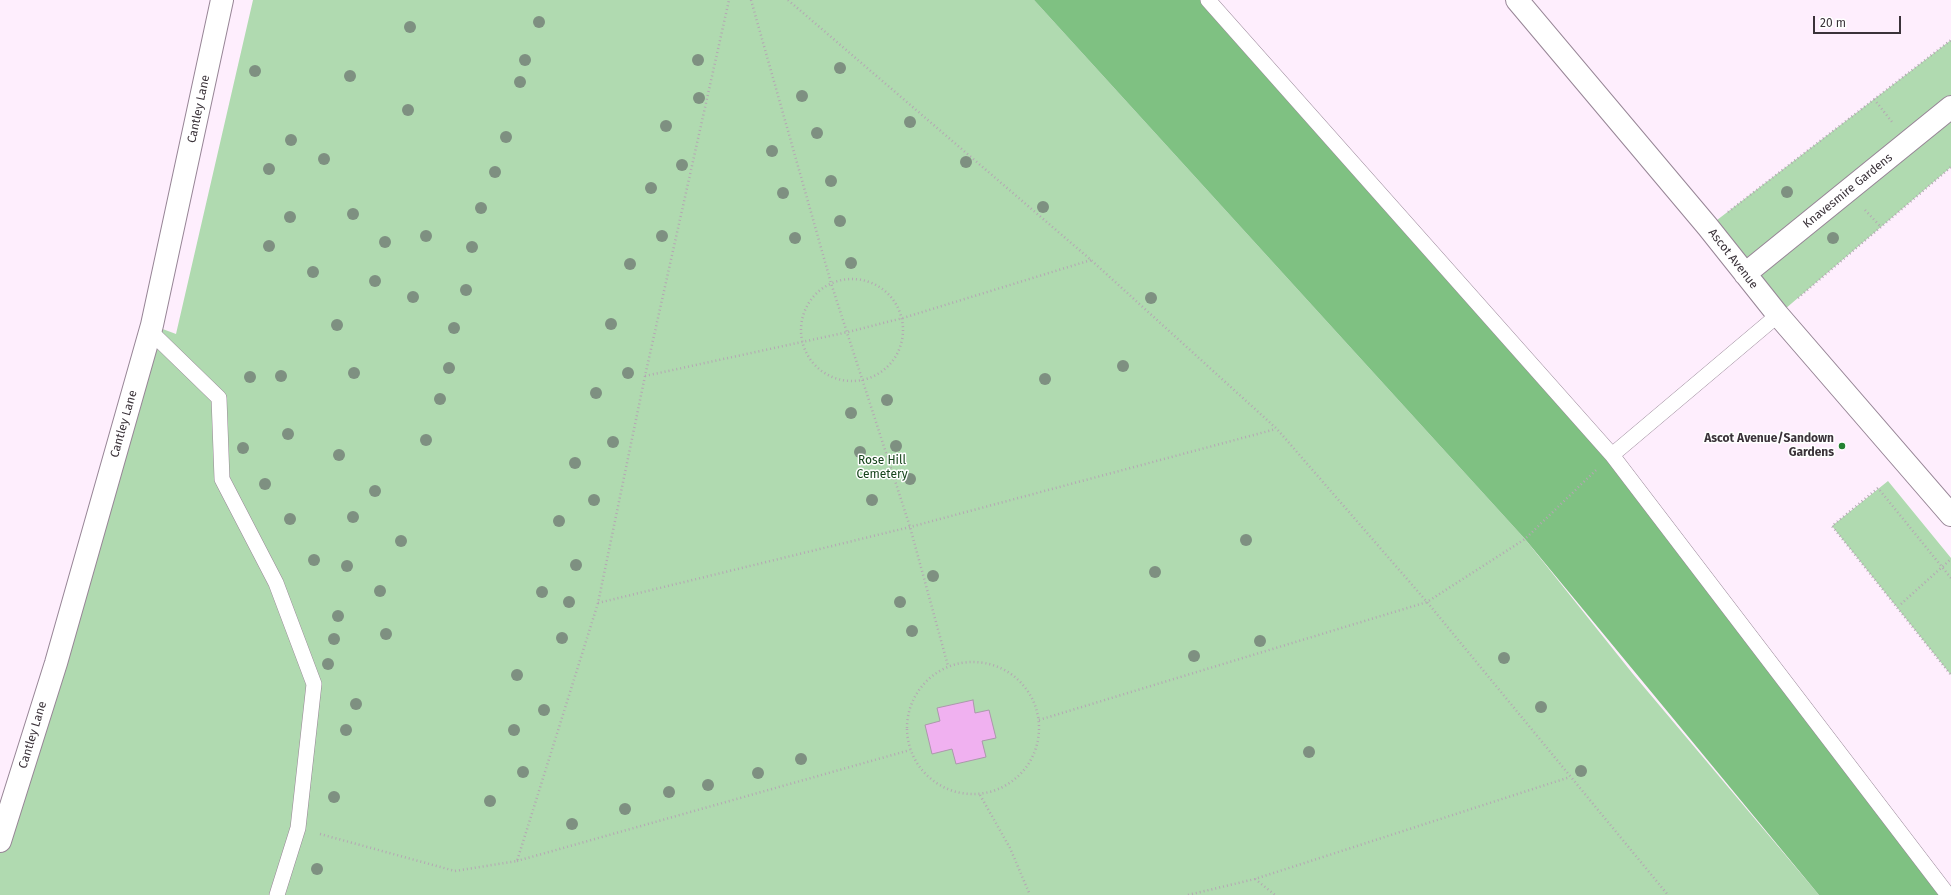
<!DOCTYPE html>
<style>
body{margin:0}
#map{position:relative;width:1951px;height:895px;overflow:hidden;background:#feeefd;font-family:"Fira Sans",sans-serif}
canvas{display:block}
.scale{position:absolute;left:1813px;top:16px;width:88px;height:18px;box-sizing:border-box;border:2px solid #3a3239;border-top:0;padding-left:5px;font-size:12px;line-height:14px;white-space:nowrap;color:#3a3239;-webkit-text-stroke:3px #fff;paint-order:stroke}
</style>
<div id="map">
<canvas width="1951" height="895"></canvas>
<div class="scale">20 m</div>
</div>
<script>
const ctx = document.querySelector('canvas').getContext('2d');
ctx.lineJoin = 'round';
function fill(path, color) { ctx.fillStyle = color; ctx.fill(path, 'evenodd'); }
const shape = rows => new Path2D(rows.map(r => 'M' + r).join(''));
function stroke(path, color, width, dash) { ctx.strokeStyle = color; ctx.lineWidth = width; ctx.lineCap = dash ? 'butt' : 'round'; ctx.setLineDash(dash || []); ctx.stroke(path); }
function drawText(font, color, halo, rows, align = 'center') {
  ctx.font = font + ' "Fira Sans",sans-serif'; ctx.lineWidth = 3; ctx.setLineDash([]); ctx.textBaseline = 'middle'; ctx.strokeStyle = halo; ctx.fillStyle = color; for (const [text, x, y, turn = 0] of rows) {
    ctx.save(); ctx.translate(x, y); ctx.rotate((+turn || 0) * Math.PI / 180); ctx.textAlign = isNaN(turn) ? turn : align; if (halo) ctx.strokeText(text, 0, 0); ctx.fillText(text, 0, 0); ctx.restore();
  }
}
const green = shape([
 [253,0,1034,0,1525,539,1633,674,1819,895,0,895,0,841,152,325,176,334],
 [1951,40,1951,167,1778,315,1708,227],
 [1888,481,1951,558,1951,675,1832,526]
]);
const forest = shape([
 [1034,0,1207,0,1612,455,1948,895,1819,895,1525,539]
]);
const building = shape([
 [973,700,975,713,989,710,996,738,982,741,986,757,956,764,952,749,932,754,925,725,940,721,937,708,973,700]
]);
const path = shape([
 [751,0,831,283,910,527,948,666],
 [788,0,1091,260,1277,429,1427,602,1668,895],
 [1874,99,1892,122],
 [1865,210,1881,227],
 [1728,212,1951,40],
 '801 330a51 51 0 1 1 102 0a51 51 0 1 1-102 0Z',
 [1798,298,1951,167],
 [645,376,848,332,903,318,1091,260],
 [1951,578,1878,488,1832,526,1951,675],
 [598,603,910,527,1276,429],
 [1901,604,1951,559],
 '907 728a66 66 0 1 1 132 0a66 66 0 1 1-132 0Z',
 [1039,720,1427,602,1525,539,1596,470],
 [980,795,1010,848,1030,895],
 [320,834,455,871,517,861,598,603,645,376,729,0],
 [517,861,910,750],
 [1255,879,1275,895],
 [1188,895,1255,879,1570,777]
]);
const lane = shape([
 [1208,0,1612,455,1948,895],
 [150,331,219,398,222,479,276,583,314,684,298,828,277,895],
 [1612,455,1778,315]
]);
const street = shape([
 [1517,0,1708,227,1778,315,1951,515],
 [1745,274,1951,107]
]);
const secondary = shape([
 [0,841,56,663,152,325,222,0]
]);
const trees = [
 [539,22],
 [410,27],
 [525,60],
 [698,60],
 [840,68],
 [255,71],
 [350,76],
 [520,82],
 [802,96],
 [699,98],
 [408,110],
 [910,122],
 [666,126],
 [817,133],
 [506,137],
 [291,140],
 [772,151],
 [324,159],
 [966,162],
 [682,165],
 [269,169],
 [495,172],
 [831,181],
 [651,188],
 [1787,192],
 [783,193],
 [1043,207],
 [481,208],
 [353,214],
 [290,217],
 [840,221],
 [426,236],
 [662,236],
 [795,238],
 [1833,238],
 [385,242],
 [269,246],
 [472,247],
 [851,263],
 [630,264],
 [313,272],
 [375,281],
 [466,290],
 [413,297],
 [1151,298],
 [611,324],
 [337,325],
 [454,328],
 [1123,366],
 [449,368],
 [354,373],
 [628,373],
 [281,376],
 [250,377],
 [1045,379],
 [596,393],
 [440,399],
 [887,400],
 [851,413],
 [288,434],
 [426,440],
 [613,442],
 [896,446],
 [243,448],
 [860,452],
 [339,455],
 [575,463],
 [910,479],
 [265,484],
 [375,491],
 [594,500],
 [872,500],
 [353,517],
 [290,519],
 [559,521],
 [1246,540],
 [401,541],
 [314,560],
 [576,565],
 [347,566],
 [1155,572],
 [933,576],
 [380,591],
 [542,592],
 [569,602],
 [900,602],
 [338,616],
 [912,631],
 [386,634],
 [562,638],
 [334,639],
 [1260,641],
 [1194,656],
 [1504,658],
 [328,664],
 [517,675],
 [356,704],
 [1541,707],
 [544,710],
 [346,730],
 [514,730],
 [1309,752],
 [801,759],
 [1581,771],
 [523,772],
 [758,773],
 [708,785],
 [669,792],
 [334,797],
 [490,801],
 [625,809],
 [572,824],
 [317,869]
];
const markers = [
 [1842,446,4,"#248132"]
];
const streetNames = [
 ["Cantley Lane",199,109,-78],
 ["Knavesmire Gardens",1848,191,-39],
 ["Ascot Avenue",1733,259,52],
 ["Cantley Lane",124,424,-74],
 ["Cantley Lane",33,735,-73]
];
const poiNames = [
 ["Ascot Avenue/Sandown",1834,439],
 ["Gardens",1834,453]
];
const parkNames = [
 ["Rose Hill",882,461],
 ["Cemetery",882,475]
];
fill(green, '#b0dab0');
fill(forest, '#7fc182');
fill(building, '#f0b1f0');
stroke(building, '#ab99ab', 1);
stroke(lane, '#978596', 16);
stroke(street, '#978596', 24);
stroke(secondary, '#978596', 24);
stroke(path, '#b4a7b3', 2.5, [1, 3]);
stroke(lane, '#fff', 15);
stroke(street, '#fff', 22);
stroke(secondary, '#fff', 22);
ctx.fillStyle = '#7e9081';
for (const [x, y] of trees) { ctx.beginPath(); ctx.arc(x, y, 6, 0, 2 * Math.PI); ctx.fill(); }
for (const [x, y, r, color] of markers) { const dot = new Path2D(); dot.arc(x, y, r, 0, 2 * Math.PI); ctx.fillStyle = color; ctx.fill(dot); stroke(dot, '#fff', 1.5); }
drawText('12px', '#3a3239', '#fff', streetNames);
drawText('bold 12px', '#3a3239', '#fff', poiNames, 'right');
drawText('12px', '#16441b', '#fff', parkNames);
</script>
